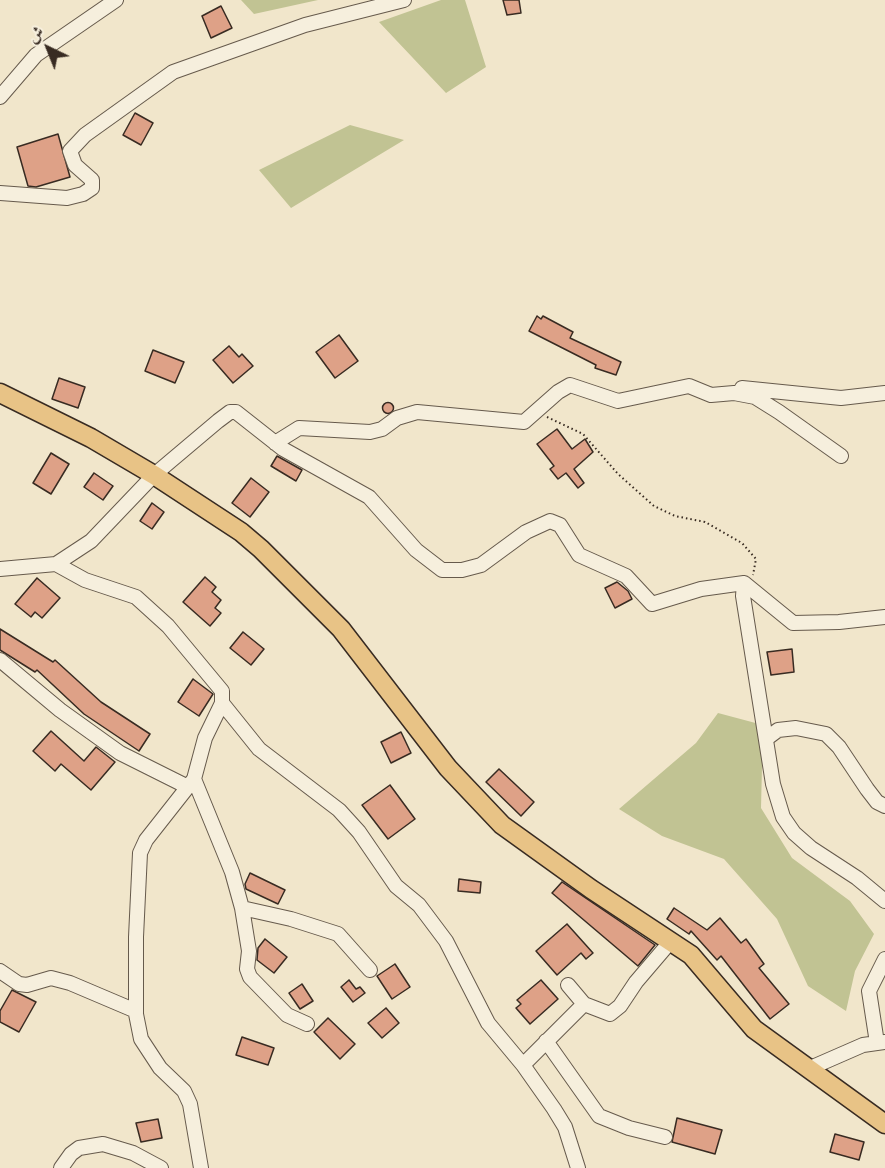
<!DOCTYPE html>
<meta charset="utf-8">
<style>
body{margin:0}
#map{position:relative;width:885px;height:1168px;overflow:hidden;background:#f1e6cb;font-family:Cardo,Amiri,serif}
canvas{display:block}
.north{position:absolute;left:18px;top:18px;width:60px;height:60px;-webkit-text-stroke:4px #f6efdd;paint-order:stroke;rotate:317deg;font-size:16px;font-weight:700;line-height:24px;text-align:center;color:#382b22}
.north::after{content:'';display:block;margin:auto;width:21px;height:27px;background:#382b22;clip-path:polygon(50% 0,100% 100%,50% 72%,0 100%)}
</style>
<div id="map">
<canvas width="885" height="1168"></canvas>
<div class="north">ش</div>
</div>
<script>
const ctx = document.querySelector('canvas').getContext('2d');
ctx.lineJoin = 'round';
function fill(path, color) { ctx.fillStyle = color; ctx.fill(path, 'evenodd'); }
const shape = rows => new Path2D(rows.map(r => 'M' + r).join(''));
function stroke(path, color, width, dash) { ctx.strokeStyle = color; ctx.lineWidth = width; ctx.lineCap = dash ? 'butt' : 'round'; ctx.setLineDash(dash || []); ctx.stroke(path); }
const green = shape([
 [241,0,318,0,254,14],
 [441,0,465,0,486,67,446,93,379,22],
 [350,125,404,140,291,208,259,170],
 [718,713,763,725,761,808,792,858,850,901,874,934,855,971,846,1011,808,986,777,919,724,859,662,836,619,809,696,743]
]);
const building = shape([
 [503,0,519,0,521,13,507,15,503,0],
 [221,6,232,28,211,38,202,16,221,6],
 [135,113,153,123,141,145,123,135,135,113],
 [58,134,70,177,36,187,28,186,17,147,58,134],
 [537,316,541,319,543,316,573,332,570,338,621,362,616,375,595,368,596,365,529,331,537,316],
 [339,335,358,361,335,378,316,352,339,335],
 [229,346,239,357,242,354,253,366,233,383,213,360,229,346],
 [153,350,184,362,175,383,145,371,153,350],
 [59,378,85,387,78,408,52,399,59,378],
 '382.5 408a5.5 5.5 0 1 1 11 0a5.5 5.5 0 1 1-11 0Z',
 [557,429,572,449,585,439,593,452,574,469,584,483,578,488,566,473,558,479,550,469,554,466,537,444,557,429],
 [51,453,69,464,51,494,33,483,51,453],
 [277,456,302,470,296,481,271,466,277,456],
 [94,473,113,486,103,500,84,487,94,473],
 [251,478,269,492,250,517,232,503,251,478],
 [152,503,164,512,152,529,140,521,152,503],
 [205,577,216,587,212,592,221,600,215,608,221,613,210,626,183,602,205,577],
 [37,578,60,598,42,618,35,612,31,617,15,604,37,578],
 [617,582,628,591,632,599,615,608,605,588,617,582],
 [0,629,53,662,55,660,101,702,150,734,139,751,84,714,37,670,35,672,0,650,0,629],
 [243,632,264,649,251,665,230,648,243,632],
 [792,649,794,672,771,675,767,652,792,649],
 [193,679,213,694,199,716,178,702,193,679],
 [51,731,84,761,96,747,115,762,91,790,61,764,55,771,33,751,51,731],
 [401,732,411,753,391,763,381,742,401,732],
 [499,769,534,802,521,816,486,782,499,769],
 [390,785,415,819,388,839,362,805,390,785],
 [250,873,285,890,278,904,246,889,245,884,250,873],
 [459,879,481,882,480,893,458,891,459,879],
 [562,882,655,945,638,966,552,893,562,882],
 [674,908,707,930,720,918,741,943,746,939,764,964,759,968,789,1004,770,1019,721,956,717,960,691,931,689,934,667,919,674,908],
 [567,924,593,953,586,959,581,953,557,975,536,951,567,924],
 [265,939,287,957,274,973,257,960,258,948,265,939],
 [395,964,410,987,392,999,377,976,395,964],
 [349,980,356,989,360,987,365,993,353,1002,341,987,349,980],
 [541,980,558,999,530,1024,516,1008,521,1004,517,1000,541,980],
 [302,984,313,1001,300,1009,289,993,302,984],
 [12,990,36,1002,19,1032,0,1022,0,1011,12,990],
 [386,1008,399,1023,382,1038,368,1023,386,1008],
 [328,1018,355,1044,340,1059,314,1032,328,1018],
 [242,1037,274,1048,268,1065,236,1055,242,1037],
 [677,1118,722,1130,715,1154,672,1142,677,1118],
 [158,1119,162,1138,141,1142,136,1123,158,1119],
 [835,1134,864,1142,859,1160,830,1152,835,1134]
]);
const path = shape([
 [547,417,583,434,618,474,654,506,675,516,705,522,742,543,756,559,753,575]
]);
const minor = shape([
 [0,97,36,55,116,0],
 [0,193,67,198,83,194,92,188,92,180,75,165,70,151,85,135,173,72,305,25,404,0],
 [742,388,841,398,885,393],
 [275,443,299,428,370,432,382,429,397,418,417,412,524,422,558,392,570,385,618,401,689,386,711,395,734,393,755,397,779,412,841,456],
 [56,564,85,580,136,597,168,626,222,691,222,703,205,738,194,779,146,840,140,853,136,937,136,1014,141,1039,160,1068,184,1091,190,1104,201,1168],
 [0,569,56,564,91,541,154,475,218,421,230,412,236,412,283,449,369,497,416,550,442,570,462,570,481,565,526,532,550,521,560,525,579,555,626,576,652,604,701,589,744,583,793,623,839,622,885,617],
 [744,583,743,596,773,784,783,817,794,833,811,848,857,878,885,901],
 [0,660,60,710,120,753,188,787],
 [222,703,259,749,339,810,359,832,396,886,419,905,446,941,488,1023,523,1065,554,1109,565,1127,578,1168],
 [766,739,778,730,796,728,826,734,839,747,867,789,877,802,885,806],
 [194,779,232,872,242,908,249,951,247,969,250,977,287,1015,307,1024],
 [242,908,291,919,338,934,370,970],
 [0,971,19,984,27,985,51,978,70,983,136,1011],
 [568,985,584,1004,610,1014,620,1006,636,982,671,941],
 [546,1041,599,1116,629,1128,665,1137],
 [877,1043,869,991,885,959],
 [523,1065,584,1004],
 [808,1069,863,1045,885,1042],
 [61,1168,71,1154,79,1148,103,1144,133,1153,161,1168]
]);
const major = shape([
 [0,393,91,438,154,475,241,532,261,549,341,629,448,768,502,825,591,889,691,955,754,1029,885,1124]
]);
fill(green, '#c1c393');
fill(building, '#dea187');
stroke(building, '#382b22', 1.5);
stroke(minor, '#665a4c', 16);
stroke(major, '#382b22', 21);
stroke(path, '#382b22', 2, [1.5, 3]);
stroke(minor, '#f6efdd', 14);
stroke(major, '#e8c386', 18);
</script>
